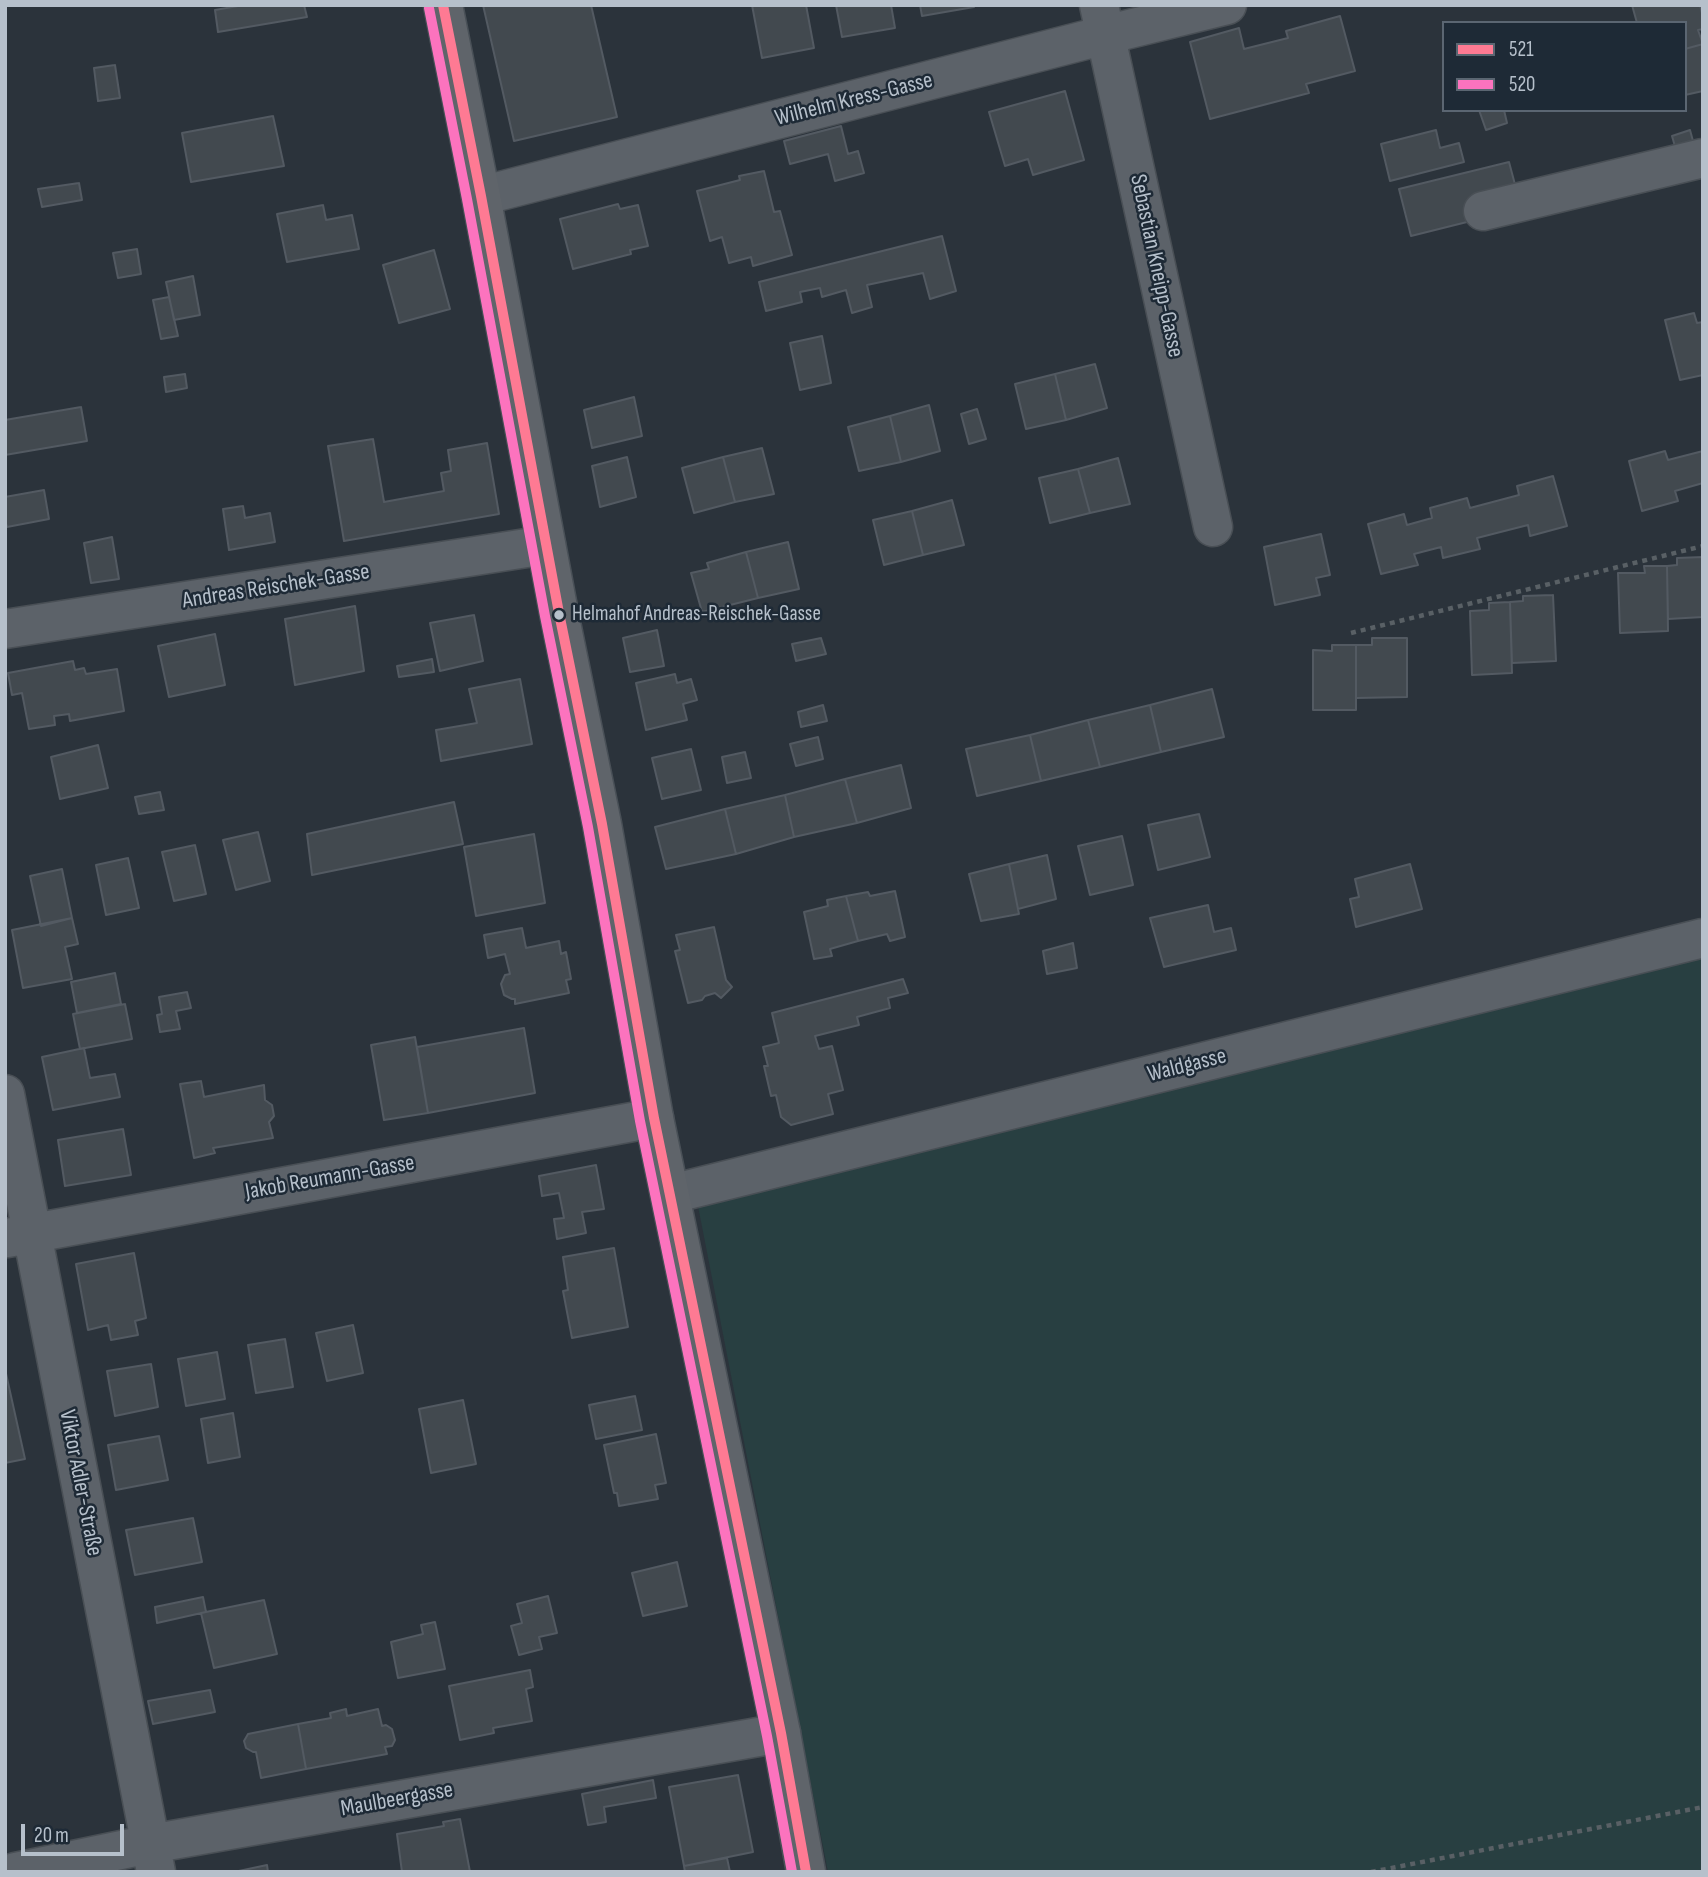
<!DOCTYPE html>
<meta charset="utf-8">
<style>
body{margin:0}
#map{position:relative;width:1708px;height:1877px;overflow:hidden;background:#2b333b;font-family:"Sofia Sans Condensed",sans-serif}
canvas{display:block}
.frame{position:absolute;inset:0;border:7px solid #b6c0cb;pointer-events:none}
.legend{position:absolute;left:1442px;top:21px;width:245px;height:91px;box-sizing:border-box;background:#1e2a36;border:2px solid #5b6672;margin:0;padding:9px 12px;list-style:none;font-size:21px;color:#b6c0cb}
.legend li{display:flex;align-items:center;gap:14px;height:35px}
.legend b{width:35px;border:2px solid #5b6672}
.scale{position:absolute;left:21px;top:1824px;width:103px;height:32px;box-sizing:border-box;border:4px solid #b6c0cb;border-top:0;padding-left:9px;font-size:21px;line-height:24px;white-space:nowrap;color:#b6c0cb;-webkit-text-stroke:5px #1e2a36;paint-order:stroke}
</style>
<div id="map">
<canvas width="1708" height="1877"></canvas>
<div class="frame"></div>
<ul class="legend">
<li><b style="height:9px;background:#fe7a93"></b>521</li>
<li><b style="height:9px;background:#fc73be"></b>520</li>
</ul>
<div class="scale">20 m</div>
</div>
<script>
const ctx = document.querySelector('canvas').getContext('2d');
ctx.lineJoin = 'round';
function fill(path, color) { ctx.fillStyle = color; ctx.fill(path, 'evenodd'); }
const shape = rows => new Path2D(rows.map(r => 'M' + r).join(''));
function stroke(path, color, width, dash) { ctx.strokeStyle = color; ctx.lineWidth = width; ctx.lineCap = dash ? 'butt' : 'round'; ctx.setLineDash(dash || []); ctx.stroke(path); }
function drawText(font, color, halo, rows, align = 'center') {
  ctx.font = font + ' "Sofia Sans Condensed",sans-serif'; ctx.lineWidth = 5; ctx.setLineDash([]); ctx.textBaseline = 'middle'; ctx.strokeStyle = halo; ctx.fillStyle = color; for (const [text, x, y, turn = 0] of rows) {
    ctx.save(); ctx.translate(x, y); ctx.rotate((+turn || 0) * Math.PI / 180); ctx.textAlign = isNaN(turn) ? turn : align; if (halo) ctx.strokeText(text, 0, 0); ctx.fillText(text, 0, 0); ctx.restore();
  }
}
const green = shape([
 [1703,952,1703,1872,828,1872,697,1201]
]);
const building = shape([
 [244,5,304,5,307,17,218,32,215,10,244,5],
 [483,5,591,5,617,117,514,141,483,5],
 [752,5,806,5,814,48,762,58,752,5],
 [836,5,891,5,895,28,842,37,836,5],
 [920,5,974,5,974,7,922,16,920,5],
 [1632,5,1700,5,1703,17,1703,29,1698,30,1703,44,1685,49,1685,23,1637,23,1632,5],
 [1340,16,1355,71,1306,84,1309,93,1210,119,1190,42,1239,28,1244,49,1288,38,1286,31,1340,16],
 [1703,44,1703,91,1685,95,1685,49,1703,44],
 [115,65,120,98,98,101,94,68,115,65],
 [1065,91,1084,160,1033,175,1028,159,1005,166,989,112,1065,91],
 [1479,110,1504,110,1507,123,1486,130,1479,110],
 [273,116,284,166,191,182,182,133,273,116],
 [841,126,848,154,858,151,864,173,835,181,828,154,790,164,784,141,841,126],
 [1436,130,1440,148,1459,143,1464,162,1390,181,1381,144,1436,130],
 [1690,130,1696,152,1678,157,1672,136,1690,130],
 [1509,162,1517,192,1471,221,1411,236,1399,189,1509,162],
 [764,171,774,212,780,211,792,255,753,266,751,257,729,263,722,237,710,241,697,191,740,180,739,176,764,171],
 [79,183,82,200,42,207,38,189,79,183],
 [618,204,620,209,638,205,648,246,630,250,631,254,573,269,560,219,618,204],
 [323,205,326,220,352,215,359,249,287,262,277,214,323,205],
 [942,236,956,291,930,299,923,273,867,285,872,307,852,313,846,290,822,297,820,288,800,292,802,302,766,311,759,282,942,236],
 [137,249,141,274,118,278,113,253,137,249],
 [434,250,450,309,399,323,383,265,434,250],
 [193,276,200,315,174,320,166,282,193,276],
 [169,297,178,336,161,339,153,300,169,297],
 [1694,313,1697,323,1703,322,1703,375,1680,380,1665,320,1694,313],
 [822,336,831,383,800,390,790,343,822,336],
 [1095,364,1107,408,1066,420,1055,374,1095,364],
 [185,374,187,388,166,392,164,377,185,374],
 [1055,374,1066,420,1026,429,1015,384,1055,374],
 [634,397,642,436,592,448,584,410,634,397],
 [929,405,940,451,901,462,890,416,929,405],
 [81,407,87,441,5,455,5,420,81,407],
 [977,409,986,439,969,444,961,414,977,409],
 [890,416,901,462,859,471,848,427,890,416],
 [373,439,384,502,444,491,441,473,451,471,448,450,487,443,499,514,344,541,328,446,373,439],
 [762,448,774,494,735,502,723,457,762,448],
 [1665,451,1668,460,1703,451,1703,483,1675,491,1678,501,1642,511,1629,461,1665,451],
 [627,457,636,497,600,507,592,466,627,457],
 [723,457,735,502,694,513,682,468,723,457],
 [1118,458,1130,504,1090,513,1078,469,1118,458],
 [1078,469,1090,513,1050,523,1039,478,1078,469],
 [1553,476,1567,526,1530,536,1528,525,1477,538,1480,549,1443,558,1441,547,1414,554,1418,565,1381,574,1368,524,1404,514,1407,525,1432,518,1430,508,1467,498,1470,508,1519,495,1517,486,1553,476],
 [44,490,49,519,7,527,5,520,5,497,44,490],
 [952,500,964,545,923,555,912,511,952,500],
 [243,506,245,518,270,513,275,542,229,550,223,509,243,506],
 [912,511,923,555,884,565,873,520,912,511],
 [1321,534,1330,575,1316,578,1320,595,1275,605,1264,547,1321,534],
 [112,537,119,579,91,583,84,543,112,537],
 [788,542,799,589,758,598,746,552,788,542],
 [746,552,758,598,702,612,691,573,709,569,707,563,746,552],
 [1703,557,1703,617,1668,619,1667,566,1677,565,1677,558,1703,557],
 [1644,566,1667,566,1668,631,1620,633,1618,573,1645,573,1644,566],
 [1553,595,1556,661,1512,663,1510,602,1523,601,1523,596,1553,595],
 [1510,602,1512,673,1472,675,1470,611,1489,610,1489,603,1510,602],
 [355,606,364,671,295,685,285,619,355,606],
 [474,615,483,661,440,671,430,623,474,615],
 [657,630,664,666,630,672,623,638,657,630],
 [215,634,225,685,169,697,158,646,215,634],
 [821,638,826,654,796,661,792,644,821,638],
 [1372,638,1407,638,1407,697,1356,698,1356,645,1372,645,1372,638],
 [1332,645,1356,645,1356,710,1313,710,1313,650,1332,651,1332,645],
 [432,659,434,672,399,677,397,666,432,659],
 [73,661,75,670,84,668,86,674,117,669,124,711,70,721,69,714,54,716,55,725,29,729,22,693,12,695,8,673,73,661],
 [675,674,677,683,691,679,697,700,683,704,687,720,646,730,636,683,675,674],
 [520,679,532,744,441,761,436,730,477,723,469,689,520,679],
 [1212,689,1224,737,1161,752,1150,705,1212,689],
 [823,705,827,721,801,727,798,712,823,705],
 [1150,705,1161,752,1100,767,1088,720,1150,705],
 [1088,720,1100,767,1041,781,1030,735,1088,720],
 [1030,735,1041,781,977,796,966,749,1030,735],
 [818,737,823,759,796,766,790,744,818,737],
 [98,745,108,788,60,799,51,757,98,745],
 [691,749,701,790,662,799,652,758,691,749],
 [745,752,751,778,727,783,722,757,745,752],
 [901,765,911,808,857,823,845,779,901,765],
 [845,779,857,823,794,837,785,795,845,779],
 [160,792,164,810,139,814,135,797,160,792],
 [785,795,794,837,736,854,725,809,785,795],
 [454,802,463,844,312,875,307,834,454,802],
 [725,809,736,854,666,869,655,827,725,809],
 [1199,814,1210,857,1158,870,1148,825,1199,814],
 [258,832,270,881,236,890,223,840,258,832],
 [534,834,545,903,476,916,464,847,534,834],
 [1122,836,1133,885,1090,895,1078,846,1122,836],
 [195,845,206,894,174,901,162,852,195,845],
 [1047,855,1056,899,1018,909,1009,864,1047,855],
 [128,858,139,908,106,915,96,865,128,858],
 [1009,864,1019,914,981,921,969,874,1009,864],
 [1410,864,1422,909,1356,927,1350,899,1359,897,1355,879,1410,864],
 [62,869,72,918,41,926,30,876,62,869],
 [895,891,905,937,890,941,887,934,858,941,846,896,868,892,870,896,895,891],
 [846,896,858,941,830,949,832,956,814,959,804,912,828,906,827,900,846,896],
 [1208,905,1214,932,1231,928,1236,950,1164,967,1150,918,1208,905],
 [72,918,78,944,65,947,72,979,23,988,12,930,72,918],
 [714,927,726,980,732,987,721,998,715,993,705,996,702,1000,688,1003,675,951,680,950,676,935,714,927],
 [522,928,526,948,559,941,561,954,566,952,571,979,566,980,569,993,515,1004,515,999,512,999,504,995,501,984,505,975,510,974,505,954,488,958,484,935,522,928],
 [1073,943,1077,968,1047,974,1043,951,1073,943],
 [115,973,121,1004,77,1013,71,982,115,973],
 [903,979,908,993,888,998,890,1008,857,1017,859,1025,815,1036,819,1049,832,1046,843,1090,828,1094,833,1114,791,1125,781,1117,776,1095,771,1096,764,1066,768,1066,763,1047,779,1043,772,1013,903,979],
 [187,992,191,1008,176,1011,180,1029,160,1032,157,1015,162,1014,159,997,187,992],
 [125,1004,132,1039,80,1049,73,1014,125,1004],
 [524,1028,535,1093,428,1113,417,1047,524,1028],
 [415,1037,428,1113,384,1120,371,1045,415,1037],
 [84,1048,90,1078,115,1074,120,1097,53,1110,42,1057,84,1048],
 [201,1081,204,1097,264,1085,265,1100,272,1105,274,1116,269,1122,273,1138,213,1148,215,1153,194,1158,180,1084,201,1081],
 [123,1129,131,1175,65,1186,58,1140,123,1129],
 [596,1165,604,1209,582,1212,586,1233,557,1239,554,1219,564,1218,559,1193,542,1196,539,1176,596,1165],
 [614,1248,628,1327,572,1338,563,1291,568,1290,563,1257,614,1248],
 [134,1253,146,1318,135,1321,138,1335,111,1340,108,1325,88,1330,76,1264,134,1253],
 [353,1325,363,1373,327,1381,316,1333,353,1325],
 [285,1339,293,1387,256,1393,248,1345,285,1339],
 [217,1352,225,1399,186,1406,178,1359,217,1352],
 [151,1364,158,1407,115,1416,107,1371,151,1364],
 [5,1369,25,1459,5,1463,5,1369],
 [635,1396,642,1430,596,1439,589,1405,635,1396],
 [463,1400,476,1464,431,1473,419,1409,463,1400],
 [233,1413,240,1457,208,1463,201,1419,233,1413],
 [656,1434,666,1483,655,1485,658,1499,619,1506,617,1493,614,1493,604,1445,656,1434],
 [159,1436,168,1480,116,1490,108,1445,159,1436],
 [193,1518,202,1562,135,1575,126,1530,193,1518],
 [677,1562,687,1606,643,1616,632,1573,677,1562],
 [548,1596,557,1633,539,1637,542,1649,519,1655,511,1626,522,1623,517,1604,548,1596],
 [203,1597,206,1612,157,1623,155,1607,203,1597],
 [264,1600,277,1654,214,1668,201,1613,264,1600],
 [435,1622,445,1669,398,1678,391,1642,423,1634,421,1625,435,1622],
 [530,1670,533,1687,526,1689,532,1721,493,1728,494,1733,460,1740,449,1686,530,1670],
 [210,1690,215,1712,153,1724,148,1701,210,1690],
 [346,1709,347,1716,378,1709,382,1726,386,1725,392,1729,395,1740,392,1746,385,1747,387,1754,306,1769,298,1724,331,1718,330,1713,346,1709],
 [298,1724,306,1769,261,1778,256,1752,253,1752,246,1748,244,1741,248,1734,298,1724],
 [738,1775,753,1852,684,1866,669,1787,738,1775],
 [653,1780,656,1798,604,1807,606,1822,588,1825,582,1794,653,1780],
 [460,1819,470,1872,402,1872,397,1834,444,1826,443,1822,460,1819],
 [727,1858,730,1872,685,1872,684,1866,727,1858],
 [267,1865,268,1872,234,1872,267,1865]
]);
const path = shape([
 [1351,633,1703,546],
 [1371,1872,1703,1807]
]);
const minor = shape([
 [1099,5,1213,527],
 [481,196,1105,35,1227,5],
 [1483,211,1703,158],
 [5,629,546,545],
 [5,1094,156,1872],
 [671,1194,1703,938],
 [7,1238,654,1118],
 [15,1872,150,1844,781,1733]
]);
const major = shape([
 [443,5,481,196,559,613,602,824,654,1118,781,1733,806,1872]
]);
const bus1 = shape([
 [443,5,481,196,559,613,602,824,654,1118,781,1733,806,1872]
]);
const bus2 = shape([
 [429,8,467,199,545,616,588,827,640,1121,767,1736,792,1872]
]);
const markers = [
 [559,615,6,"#b6c0cb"]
];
const busNames = [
 ["Helmahof Andreas-Reischek-Gasse",572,615]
];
const streetNames = [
 ["Wilhelm Kress-Gasse",854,100,-14],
 ["Sebastian Kneipp-Gasse",1156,266,78],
 ["Andreas Reischek-Gasse",276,587,-9],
 ["Waldgasse",1187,1066,-14],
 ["Jakob Reumann-Gasse",330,1178,-10],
 ["Viktor Adler-Straße",80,1483,79],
 ["Maulbeergasse",397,1800,-10]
];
fill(green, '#283f41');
fill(building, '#42494f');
stroke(building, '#535a62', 2);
stroke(minor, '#494f55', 41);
stroke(major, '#495057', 41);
stroke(path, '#596065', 4.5, [5, 5]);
stroke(minor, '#5c6269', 38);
stroke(major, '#5f646a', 38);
stroke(bus1, '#fe7a93', 10);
stroke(bus2, '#fc73be', 10);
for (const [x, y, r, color] of markers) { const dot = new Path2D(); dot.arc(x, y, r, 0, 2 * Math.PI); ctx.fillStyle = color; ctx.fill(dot); stroke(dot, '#1e2a36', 2.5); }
drawText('21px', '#b6c0cb', '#1e2a36', busNames, 'left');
drawText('23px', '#b6c0cb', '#1e2a36', streetNames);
</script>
